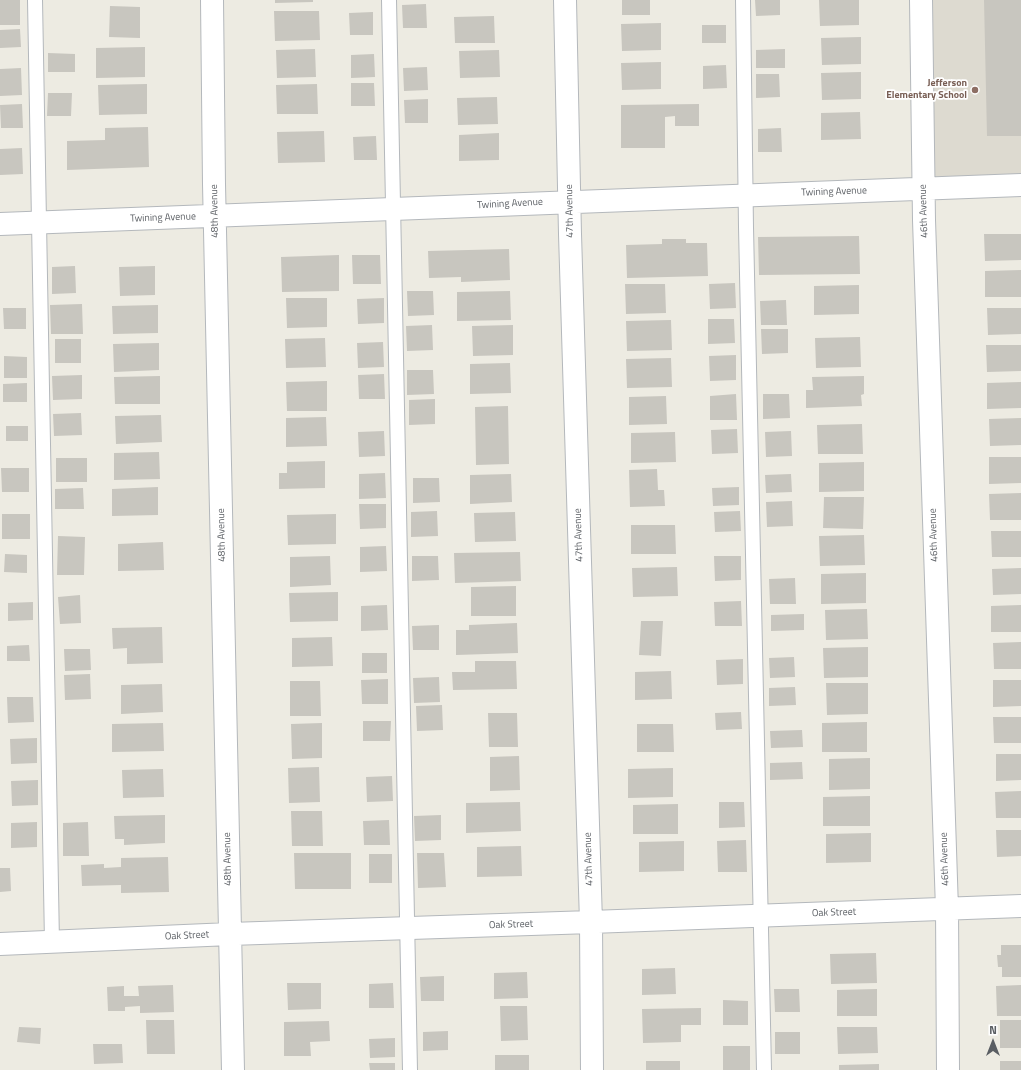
<!DOCTYPE html>
<style>
body{margin:0}
#map{position:relative;width:1021px;height:1070px;overflow:hidden;background:#edebe2;font-family:"Titillium Web",sans-serif}
canvas{display:block}
.north{position:absolute;left:973px;top:1022px;width:40px;height:40px;-webkit-text-stroke:3px #fff;paint-order:stroke;rotate:0deg;font-size:11px;font-weight:700;line-height:16px;text-align:center;color:#5a5e63}
.north::after{content:'';display:block;margin:auto;width:14px;height:18px;background:#5a5e63;clip-path:polygon(50% 0,100% 100%,50% 72%,0 100%)}
</style>
<div id="map">
<canvas width="1021" height="1070"></canvas>
<div class="north">N</div>
</div>
<script>
const ctx = document.querySelector('canvas').getContext('2d');
ctx.lineJoin = 'round';
function fill(path, color) { ctx.fillStyle = color; ctx.fill(path, 'evenodd'); }
const shape = rows => new Path2D(rows.map(r => 'M' + r).join(''));
function stroke(path, color, width, dash) { ctx.strokeStyle = color; ctx.lineWidth = width; ctx.lineCap = dash ? 'butt' : 'round'; ctx.setLineDash(dash || []); ctx.stroke(path); }
function drawText(font, color, halo, rows, align = 'center') {
  ctx.font = font + ' "Titillium Web",sans-serif'; ctx.lineWidth = 3.5; ctx.setLineDash([]); ctx.textBaseline = 'middle'; ctx.strokeStyle = halo; ctx.fillStyle = color; for (const [text, x, y, turn = 0] of rows) {
    ctx.save(); ctx.translate(x, y); ctx.rotate((+turn || 0) * Math.PI / 180); ctx.textAlign = isNaN(turn) ? turn : align; if (halo) ctx.strokeText(text, 0, 0); ctx.fillText(text, 0, 0); ctx.restore();
  }
}
const education = shape([
 [928,0,1021,0,1021,180,932,184]
]);
const building = shape([
 [0,0,20,0,20,25,0,25],
 [275,0,313,0,313,2,275,3],
 [622,0,650,0,650,15,622,15],
 [755,0,780,0,780,15,756,16],
 [819,0,859,0,859,25,820,26],
 [984,0,1021,0,1021,136,987,136],
 [426,4,427,28,403,28,402,5],
 [110,6,140,7,140,38,109,37],
 [274,11,319,11,320,40,275,41],
 [373,12,373,35,350,35,349,13],
 [494,16,495,43,455,43,454,17],
 [661,23,661,50,622,51,621,24],
 [702,25,726,25,726,43,702,43],
 [20,29,21,47,0,48,0,30],
 [861,37,861,64,822,65,821,38],
 [145,47,145,77,96,78,96,48],
 [315,49,316,77,277,78,276,50],
 [785,49,785,68,756,68,756,50],
 [499,50,500,77,460,78,459,51],
 [48,53,75,54,75,72,48,72],
 [374,54,375,77,351,78,351,55],
 [661,62,661,89,622,90,621,63],
 [726,65,727,88,703,89,703,66],
 [427,67,428,90,404,91,403,68],
 [21,68,22,95,0,96,0,69],
 [861,72,861,99,822,100,821,73],
 [756,74,779,74,780,97,756,98],
 [351,83,374,83,375,106,351,106],
 [147,84,147,114,99,115,98,85],
 [317,84,318,114,277,114,276,85],
 [48,93,72,93,71,116,47,116],
 [497,97,498,124,458,125,457,98],
 [428,99,428,123,405,123,404,100],
 [22,104,23,128,1,128,0,105],
 [699,104,699,126,675,126,675,116,665,117,665,148,621,148,621,105],
 [860,112,861,139,821,140,821,113],
 [148,127,149,167,67,170,67,141,105,140,105,128],
 [781,128,782,152,758,152,758,129],
 [324,131,325,162,278,163,277,132],
 [499,133,499,160,459,161,459,135],
 [376,136,377,160,354,160,353,137],
 [22,148,23,174,0,175,0,149],
 [984,234,1021,234,1021,260,985,261],
 [859,236,860,274,759,275,758,237],
 [662,239,686,239,686,243,707,243,708,276,627,278,626,245,662,244],
 [509,249,510,280,461,282,461,277,429,278,428,251],
 [339,255,339,291,282,292,281,257],
 [352,255,380,255,381,284,353,284],
 [75,266,76,293,52,294,52,267],
 [155,266,155,295,120,296,119,267],
 [1021,270,1021,297,985,297,985,271],
 [735,283,736,308,710,309,709,284],
 [625,284,665,284,666,313,626,314],
 [859,285,859,314,814,315,814,286],
 [407,291,433,291,434,315,408,316],
 [510,291,511,320,457,321,457,292],
 [286,298,327,298,327,327,287,328],
 [384,298,384,323,358,324,357,299],
 [786,300,787,325,761,325,760,301],
 [82,304,83,334,51,334,50,305],
 [158,305,158,333,113,334,112,306],
 [3,308,26,308,26,329,4,329],
 [987,308,1021,308,1021,334,988,335],
 [708,319,734,319,735,343,708,344],
 [671,320,672,350,627,351,626,321],
 [432,325,433,350,407,351,406,326],
 [513,325,513,355,473,356,472,326],
 [761,329,788,329,788,353,762,354],
 [860,337,861,367,816,368,815,338],
 [325,338,326,367,286,368,285,339],
 [55,339,81,339,81,363,55,363],
 [383,342,384,367,358,368,357,343],
 [159,343,159,370,114,372,113,344],
 [986,345,1021,345,1021,371,987,372],
 [736,355,736,380,710,381,709,356],
 [4,356,27,357,27,378,4,378],
 [671,358,672,387,627,388,626,359],
 [510,363,511,393,470,394,470,364],
 [407,370,433,370,434,394,407,395],
 [384,374,385,399,359,399,358,375],
 [82,375,82,399,53,400,52,376],
 [160,376,160,404,115,404,114,377],
 [864,376,864,394,861,395,862,406,806,408,806,390,813,390,812,377],
 [327,381,327,411,287,411,286,382],
 [1021,382,1021,408,987,409,987,383],
 [27,383,27,402,3,402,3,384],
 [736,394,737,420,710,420,710,396],
 [763,394,789,394,790,418,763,419],
 [666,396,667,424,629,425,629,397],
 [435,399,435,424,409,425,409,400],
 [508,406,509,464,476,465,475,407],
 [81,413,82,435,54,436,53,414],
 [161,415,162,442,116,444,115,416],
 [326,417,327,446,286,447,286,418],
 [1021,418,1021,445,990,446,989,419],
 [862,424,863,454,818,454,817,425],
 [6,426,28,426,28,441,6,441],
 [737,429,738,453,712,454,711,430],
 [384,431,385,456,359,457,358,432],
 [791,431,792,456,766,457,765,432],
 [675,432,676,462,631,463,631,433],
 [159,452,160,479,114,480,114,453],
 [989,457,1021,457,1021,483,989,484],
 [56,458,87,458,87,482,56,482],
 [325,461,325,488,279,489,279,473,287,473,287,462],
 [864,462,864,491,819,492,819,463],
 [1,468,29,468,29,492,2,492],
 [657,469,658,490,664,490,665,506,630,507,629,470],
 [385,473,386,498,359,499,359,474],
 [511,474,512,502,470,504,470,475],
 [791,474,792,492,766,493,765,475],
 [413,478,439,478,440,502,413,503],
 [158,487,158,515,112,516,112,489],
 [739,487,739,505,713,506,712,488],
 [83,488,84,509,55,509,55,489],
 [1021,493,1021,520,990,520,989,494],
 [824,497,864,497,863,529,823,528],
 [792,501,793,526,767,527,766,502],
 [359,504,386,504,386,528,360,529],
 [437,511,438,536,411,537,411,512],
 [740,511,741,531,715,532,714,512],
 [515,512,516,541,475,542,474,513],
 [2,514,30,514,30,539,2,539],
 [336,514,336,544,288,545,287,515],
 [631,525,675,525,676,554,631,554],
 [991,531,1021,531,1021,557,992,557],
 [864,535,865,565,820,566,819,536],
 [58,536,85,537,84,575,57,575],
 [163,542,164,570,118,571,118,544],
 [386,546,387,571,360,572,360,547],
 [520,552,521,581,455,583,454,553],
 [5,554,27,555,27,573,4,572],
 [330,556,331,585,290,587,290,557],
 [412,556,438,556,439,580,412,581],
 [714,556,741,556,741,580,715,581],
 [677,567,678,596,633,597,632,568],
 [1021,568,1021,594,993,595,992,569],
 [866,573,866,603,821,604,821,574],
 [795,578,796,604,770,604,769,579],
 [516,586,516,616,471,616,471,587],
 [338,592,338,621,290,622,289,593],
 [80,595,81,623,60,624,58,597],
 [741,601,742,626,715,626,714,602],
 [33,602,33,620,8,621,8,603],
 [387,605,388,630,361,631,361,606],
 [1021,605,1021,632,991,632,991,606],
 [867,609,868,639,826,640,825,610],
 [804,614,804,630,771,631,771,615],
 [641,621,663,621,661,656,639,655],
 [517,623,518,653,456,655,456,630,469,630,469,625],
 [439,625,439,650,413,650,412,626],
 [162,627,163,663,127,664,127,648,113,649,112,628],
 [332,637,333,666,292,667,292,638],
 [1021,642,1021,669,994,669,993,643],
 [29,645,30,661,7,661,7,646],
 [868,647,868,677,824,678,823,648],
 [64,649,90,649,91,670,65,671],
 [362,653,387,653,387,673,362,673],
 [794,657,795,677,770,678,769,658],
 [743,659,743,684,717,685,716,660],
 [475,661,516,661,517,689,453,690,452,672,475,672],
 [671,671,672,699,635,700,635,672],
 [90,674,91,699,65,700,64,675],
 [439,677,440,702,414,703,413,678],
 [388,679,388,704,362,704,361,680],
 [993,680,1021,680,1021,706,993,707],
 [290,681,320,681,321,716,290,716],
 [826,683,868,683,868,714,827,715],
 [162,684,163,712,121,714,121,685],
 [795,687,796,705,769,706,769,688],
 [7,697,33,697,34,722,8,723],
 [442,705,443,730,417,731,416,706],
 [741,712,742,729,716,730,715,713],
 [488,713,517,713,518,747,489,747],
 [993,717,1021,717,1021,743,994,743],
 [363,721,391,721,390,741,363,741],
 [867,722,867,752,822,752,822,723],
 [163,723,164,751,112,752,112,724],
 [322,723,322,758,292,759,291,724],
 [637,724,673,724,674,752,637,752],
 [802,730,803,747,771,748,770,731],
 [37,738,37,763,11,764,10,739],
 [996,754,1021,754,1021,780,996,781],
 [519,756,520,790,490,791,490,757],
 [870,758,870,789,829,790,829,759],
 [802,762,803,779,770,780,770,763],
 [319,767,320,802,289,803,288,768],
 [673,768,673,797,628,798,628,769],
 [163,769,164,797,123,798,122,770],
 [392,776,393,801,367,802,366,777],
 [38,780,38,805,12,806,11,781],
 [1021,791,1021,818,996,818,995,792],
 [870,796,870,826,823,826,823,797],
 [520,802,521,831,466,833,466,803],
 [719,802,744,802,745,827,719,828],
 [678,804,678,834,633,834,633,805],
 [291,811,322,811,323,846,292,846],
 [165,815,165,843,124,845,124,839,115,839,114,816],
 [441,815,441,840,415,841,414,816],
 [389,820,390,845,364,845,363,821],
 [37,822,37,847,11,848,11,823],
 [88,822,89,856,63,856,63,823],
 [996,830,1021,830,1021,856,997,857],
 [871,833,871,862,826,863,826,834],
 [746,840,747,872,718,872,717,841],
 [684,841,684,871,639,872,639,842],
 [521,846,522,876,477,877,477,847],
 [294,853,351,853,351,889,295,889],
 [417,853,444,853,446,887,418,888],
 [369,854,392,854,392,883,369,883],
 [168,857,169,892,121,893,121,885,82,886,81,865,104,864,104,868,121,867,121,858],
 [0,868,10,868,11,891,0,892],
 [1001,945,1021,945,1021,977,1002,977,1002,967,998,967,997,955,1001,955],
 [876,953,877,983,831,984,830,954],
 [675,968,676,994,642,995,642,969],
 [527,972,528,998,494,999,494,973],
 [444,976,444,1001,421,1001,420,977],
 [287,983,321,983,321,1009,288,1010],
 [393,983,394,1008,369,1008,369,984],
 [173,985,174,1012,140,1013,140,1006,125,1007,125,1011,108,1011,107,987,124,986,124,996,139,996,138,986],
 [1021,985,1021,1016,997,1016,996,986],
 [774,989,799,989,800,1012,775,1012],
 [877,989,877,1016,837,1016,837,990],
 [723,1000,748,1001,748,1025,723,1025],
 [500,1006,527,1006,528,1040,501,1041],
 [701,1008,701,1025,681,1025,681,1042,643,1043,642,1009],
 [146,1020,174,1020,175,1054,147,1054],
 [1000,1020,1021,1020,1021,1048,1000,1048],
 [329,1021,330,1041,310,1042,311,1056,284,1056,284,1022],
 [19,1027,41,1028,40,1044,17,1042],
 [837,1027,877,1027,878,1053,838,1054],
 [448,1031,448,1050,423,1051,423,1032],
 [775,1032,800,1032,800,1054,775,1054],
 [395,1038,395,1057,370,1058,369,1039],
 [93,1044,122,1044,123,1063,94,1064],
 [723,1046,750,1046,750,1070,723,1070],
 [495,1055,529,1055,529,1070,495,1070],
 [646,1061,680,1061,680,1070,646,1070],
 [1000,1061,1021,1061,1021,1070,1000,1070],
 [369,1063,395,1063,395,1070,370,1070],
 [879,1064,879,1070,839,1070,839,1065]
]);
const service = shape([
 [35,0,52,942],
 [389,0,410,1070],
 [743,0,746,227,764,1070]
]);
const minor = shape([
 [212,0,214,184,233,1070],
 [565,0,570,234,591,922,592,1070],
 [921,0,924,220,947,909,948,1070],
 [0,224,1021,185],
 [0,944,230,934,591,922,1021,906]
]);
const markers = [
 [975,90,4,"#8d6e63"]
];
const educationNames = [
 ["Jefferson",967,84],
 ["Elementary School",967,96]
];
const streetNames = [
 ["Twining Avenue",834,192,-2],
 ["Twining Avenue",510,204,-3],
 ["48th Avenue",215,211,-91],
 ["47th Avenue",570,211,-91],
 ["46th Avenue",924,211,-92],
 ["Twining Avenue",163,218,-2],
 ["48th Avenue",222,535,-91],
 ["47th Avenue",579,535,-92],
 ["46th Avenue",934,535,-92],
 ["48th Avenue",228,859,-91],
 ["47th Avenue",589,859,-92],
 ["46th Avenue",945,859,-92],
 ["Oak Street",834,913,-2],
 ["Oak Street",511,925,-2],
 ["Oak Street",187,936,-3]
];
fill(education, '#dddad0');
fill(building, '#c8c6bf');
stroke(service, '#b4b8bc', 16);
stroke(minor, '#b4b8bc', 24);
stroke(service, '#fff', 14);
stroke(minor, '#fff', 22);
for (const [x, y, r, color] of markers) { const dot = new Path2D(); dot.arc(x, y, r, 0, 2 * Math.PI); ctx.fillStyle = color; ctx.fill(dot); stroke(dot, '#fff', 1.5); }
drawText('bold 10px', '#785e54', '#fff', educationNames, 'right');
drawText('10px', '#5a5e63', '#fff', streetNames);
</script>
